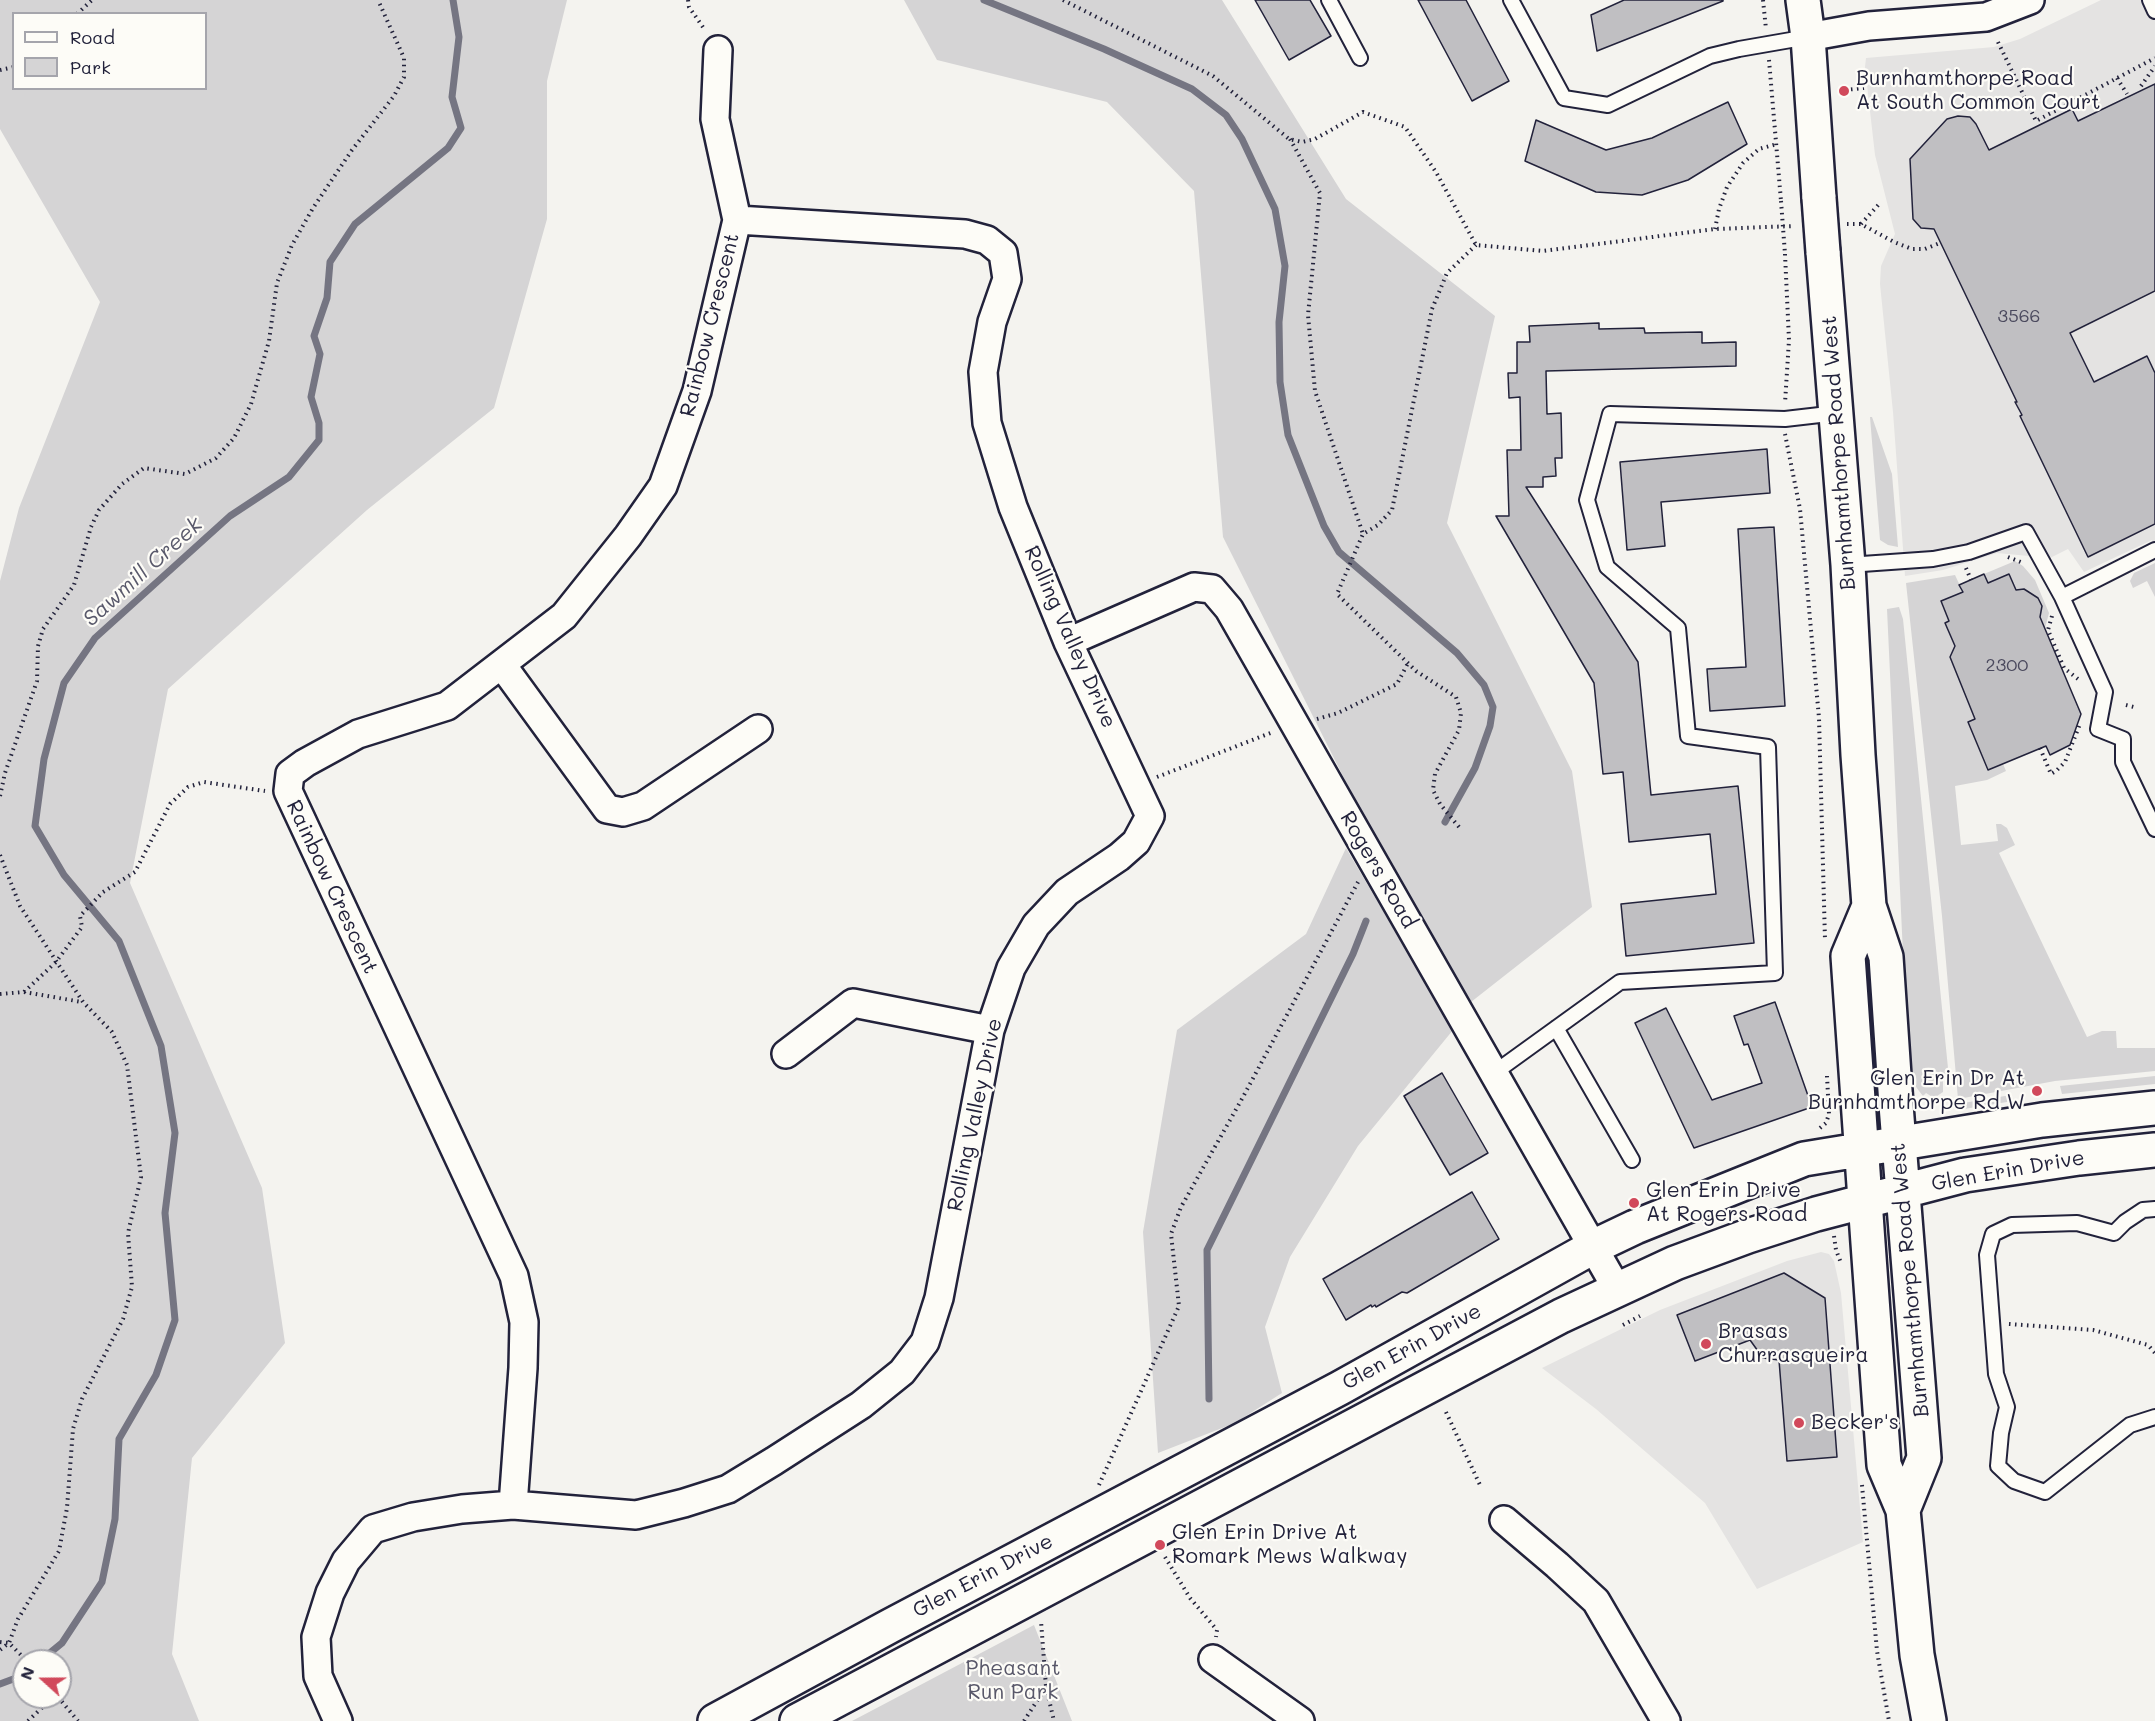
<!DOCTYPE html>
<style>
body{margin:0}
#map{position:relative;width:2155px;height:1721px;overflow:hidden;background:#f4f3ef;font-family:Mali,sans-serif}
canvas{display:block}
.legend{position:absolute;left:12px;top:12px;width:195px;height:78px;box-sizing:border-box;background:#fdfcf7;border:2px solid #a5a5ac;margin:0;padding:8px 10px;list-style:none;font-size:18px;color:#22223b}
.legend li{display:flex;align-items:center;gap:12px;height:30px}
.legend b{width:30px;border:2px solid #a5a5ac}
.north{position:absolute;left:12px;top:1649px;width:60px;height:60px;box-sizing:border-box;background:#fdfcf7;border:2px solid #a5a5ac;border-radius:50%;rotate:291deg;font-size:16px;font-weight:700;line-height:24px;text-align:center;color:#22223b}
.north::after{content:'';display:block;margin:auto;width:21px;height:27px;background:#d1495b;clip-path:polygon(50% 0,100% 100%,50% 72%,0 100%)}
</style>
<div id="map">
<canvas width="2155" height="1721"></canvas>
<ul class="legend">
<li><b style="height:8px;background:#fdfcf7"></b>Road</li>
<li><b style="height:16px;background:#d5d4d5"></b>Park</li>
</ul>
<div class="north">N</div>
</div>
<script>
const ctx = document.querySelector('canvas').getContext('2d');
ctx.lineJoin = 'round';
function fill(path, color) { ctx.fillStyle = color; ctx.fill(path, 'evenodd'); }
const shape = rows => new Path2D(rows.map(r => 'M' + r).join(''));
function stroke(path, color, width, dash) { ctx.strokeStyle = color; ctx.lineWidth = width; ctx.lineCap = dash ? 'butt' : 'round'; ctx.setLineDash(dash || []); ctx.stroke(path); }
function drawText(font, color, halo, rows, align = 'center') {
  ctx.font = font + ' Mali,sans-serif'; ctx.lineWidth = 4.5; ctx.setLineDash([]); ctx.textBaseline = 'middle'; ctx.strokeStyle = halo; ctx.fillStyle = color; for (const [text, x, y, turn = 0] of rows) {
    ctx.save(); ctx.translate(x, y); ctx.rotate((+turn || 0) * Math.PI / 180); ctx.textAlign = isNaN(turn) ? turn : align; if (halo) ctx.strokeText(text, 0, 0); ctx.fillText(text, 0, 0); ctx.restore();
  }
}
const built = shape([
 [2101,0,2155,0,2155,546,2152,540,2084,572,2068,549,2050,558,1997,553,1943,570,1905,576,1893,412,1880,284,1881,266,1895,234,1875,155,1865,67,1866,58,1994,47,2020,39],
 [1821,1252,1829,1254,1834,1261,1841,1293,1863,1542,1757,1589,1705,1503,1596,1409,1542,1368,1660,1310,1787,1261]
]);
const green = shape([
 [0,0,567,0,547,81,547,219,494,408,367,510,168,689,130,883,262,1188,285,1343,192,1458,172,1654,199,1721,0,1721,0,581,19,508,100,302,0,129],
 [14,14,206,14,206,88,14,88],
 [24,1661,60,1661,60,1697,24,1697],
 [904,0,1222,0,1346,199,1495,316,1447,523,1572,771,1592,907,1471,1002,1363,816,1223,537,1194,191,1107,102,937,60],
 [1870,417,1872,417,1892,474,1898,547,1888,545,1880,540],
 [2015,561,2023,566,2035,580,2049,613,2045,628,2040,617,2042,606,2038,598,2024,589,2016,590,2009,574,1988,583,1984,574],
 [2155,563,2155,597,2147,581,2133,588,2130,581,2134,573],
 [1955,575,1963,592,1941,602,1949,621,1945,623,1955,646,1950,657,1981,716,1968,722,1987,770,2003,764,2006,771,1987,780,1955,786,1961,845,1998,841,1996,824,2001,824,2007,828,2015,845,1999,853,2087,1037,2102,1031,2116,1031,2117,1048,2155,1048,2155,1071,2055,1081,1958,1099,1942,916,1906,583],
 [1899,607,1903,619,1949,1078,1943,1078,1943,1092,1934,1098,1926,1093,1923,1096,1919,1091,1912,1081,1908,1062,1887,609],
 [1346,848,1453,1030,1358,1146,1290,1257,1265,1327,1282,1393,1235,1423,1158,1453,1143,1232,1177,1030,1306,934],
 [2155,1076,2155,1084,2062,1094,2060,1086],
 [2011,1095,2013,1101,1958,1110,1957,1104],
 [1034,1625,1072,1721,852,1721,871,1711]
]);
const stream = shape([
 [984,0,1104,49,1192,89,1226,115,1242,139,1275,209,1285,266,1279,322,1280,382,1288,435,1324,526,1339,552,1457,653,1484,685,1493,707,1490,726,1475,768,1445,822],
 [1209,1399,1207,1250,1353,954,1366,921],
 [40,1661,62,1643,102,1582,115,1519,119,1439,156,1375,175,1320,165,1213,175,1133,161,1046,119,941,64,875,35,826,44,759,64,683,95,638,230,516,289,477,319,440,319,423,311,397,320,354,314,336,327,298,330,262,355,224,448,148,461,128,452,97,459,37,453,0],
 [0,1684,24,1675]
]);
const building = shape([
 [1255,0,1310,0,1331,36,1289,60,1255,0],
 [1418,0,1466,0,1509,81,1472,101,1418,0],
 [1624,0,1723,0,1723,1,1597,51,1591,15,1624,0],
 [2155,84,2155,291,2070,333,2094,382,2147,356,2155,373,2155,524,2088,557,2020,416,2022,415,2015,402,2017,402,1934,229,1921,228,1913,219,1910,159,1947,119,1958,116,1970,117,1976,124,1989,150,2072,109,2078,121,2155,84],
 [1728,102,1747,144,1688,180,1642,195,1596,192,1525,161,1536,120,1606,150,1652,138,1728,102],
 [1599,323,1599,329,1644,328,1645,333,1702,332,1702,343,1736,342,1736,366,1546,371,1547,414,1561,413,1562,458,1555,458,1556,476,1543,477,1543,487,1526,487,1638,662,1651,795,1738,786,1754,943,1626,956,1621,904,1716,894,1710,834,1629,842,1623,772,1603,774,1594,683,1496,516,1509,516,1507,450,1521,450,1520,397,1509,398,1508,373,1517,373,1517,342,1530,342,1529,326,1599,323],
 [1767,449,1770,493,1661,502,1665,546,1627,550,1620,462,1767,449],
 [1774,527,1785,706,1710,711,1707,669,1746,667,1738,529,1774,527],
 [1984,574,1988,583,2009,574,2016,590,2024,589,2038,598,2042,606,2040,617,2081,714,2070,745,2050,755,2046,746,1988,770,1968,722,1975,719,1950,657,1955,646,1945,623,1949,621,1941,601,1963,592,1959,585,1984,574],
 [1775,1002,1812,1107,1694,1148,1635,1023,1666,1008,1712,1100,1762,1083,1748,1044,1744,1045,1734,1016,1775,1002],
 [1442,1073,1488,1153,1450,1175,1404,1096,1442,1073],
 [1472,1192,1499,1239,1407,1293,1402,1292,1376,1307,1375,1305,1372,1307,1371,1305,1346,1320,1323,1279,1472,1192],
 [1784,1273,1825,1298,1837,1457,1787,1461,1779,1360,1763,1358,1750,1340,1695,1361,1677,1315,1784,1273]
]);
const path = shape([
 [688,0,689,7,705,30],
 [1063,0,1213,76,1289,139,1302,142,1315,139,1363,112,1405,127,1436,172,1476,245,1543,251,1715,229,1794,226],
 [1763,0,1766,29],
 [77,14,92,0],
 [1998,42,2036,121,2155,58],
 [1769,60,1781,201],
 [0,70,14,67],
 [2117,78,2127,94],
 [2141,86,2155,66],
 [1845,90,1864,88],
 [1290,139,1320,193,1308,315,1315,391,1363,534],
 [1847,224,1861,224,1894,242,1912,249,1925,249,1940,243],
 [1861,224,1881,202],
 [1715,229,1719,209,1727,187,1743,163,1759,149,1777,144],
 [1785,254,1789,340,1785,403],
 [1785,434,1800,509,1819,718,1825,940],
 [2008,557,2023,563],
 [1966,568,1971,580],
 [2052,616,2048,630,2064,668,2078,679],
 [2126,705,2134,707],
 [1317,719,1338,713,1397,684,1408,663],
 [2040,748,2051,774,2056,771,2065,762,2080,724],
 [1157,777,1273,732],
 [0,796,5,773,37,681,38,646,43,629,74,585,91,527,99,510,122,484,144,468,185,474,216,458,234,438,251,404,269,341,277,283,292,245,313,208,352,150,394,96,404,77,404,58,378,0],
 [1459,827,1440,804,1433,790,1435,774,1459,730,1461,713,1456,697,1416,671,1337,594,1363,534,1378,525,1392,510,1432,309,1447,273,1476,245],
 [0,855,20,906,83,1002,112,1032,127,1065,141,1177,128,1233,132,1287,123,1319,82,1399,73,1429,67,1508,59,1551,18,1619,9,1643,0,1650],
 [24,992,56,962,82,927,80,916,103,892,135,872,170,804,188,787,204,782,265,791],
 [0,994,24,992,82,1002],
 [1820,1128,1826,1123,1829,1114,1827,1076],
 [1834,1236,1836,1250,1841,1263],
 [2009,1324,2093,1330,2148,1345,2155,1353],
 [1623,1325,1640,1316],
 [1446,1412,1480,1485],
 [1099,1485,1179,1306,1171,1234,1181,1207,1243,1097,1358,882],
 [1862,1485,1877,1651,1889,1721],
 [1165,1557,1190,1598,1217,1630,1216,1637],
 [0,1642,9,1643,27,1661],
 [1046,1687,1054,1721],
 [58,1697,78,1721],
 [28,1721,53,1697],
 [1024,1721,1046,1687,1041,1621]
]);
const lane = shape([
 [1329,0,1360,58],
 [1511,0,1564,98,1608,105,1710,56,1739,49,1808,37],
 [2150,0,2155,11],
 [1848,565,1933,559,1969,552,2026,532,2062,597,2105,692,2098,729,2123,739,2123,762,2155,829],
 [2062,597,2155,550],
 [1556,1028,1632,1160],
 [1494,1073,1620,982,1775,973,1768,747,1688,736,1678,628,1607,567,1587,500,1610,414,1785,419,1837,413],
 [2155,1209,2143,1210,2125,1222,2114,1233,2077,1223,2012,1225,1993,1234,1987,1255,1996,1374,2007,1407,2001,1433,1998,1466,2014,1481,2045,1492,2130,1425,2155,1417]
]);
const street = shape([
 [1808,37,1869,26,1986,17,2030,0],
 [1068,642,1194,587,1212,589,1229,609,1617,1289],
 [502,665,607,809,623,812,643,806,758,729],
 [786,1054,853,1003,990,1030],
 [513,1505,523,1368,524,1322,514,1276,288,791,290,774,305,763,358,734,447,706,564,616,628,536,663,486,697,391,737,220,715,119,718,50],
 [1504,1520,1557,1565,1596,1601,1666,1721],
 [1213,1659,1300,1721],
 [338,1721,318,1676,316,1637,330,1593,346,1561,373,1529,413,1517,462,1509,513,1505,636,1515,684,1503,728,1489,774,1461,861,1405,902,1372,925,1342,939,1298,990,1030,1011,968,1036,925,1067,892,1119,857,1136,842,1150,816,1068,642,1013,507,987,423,983,372,992,322,1007,279,1003,253,987,240,965,234,737,220]
]);
const secondary = shape([
 [1803,0,1808,37,1819,198],
 [1823,252,1848,565,1858,755,1869,906,1886,957,1896,1105,1924,1458,1903,1510],
 [1869,906,1848,956,1868,1243,1884,1465,1903,1510,1917,1655,1929,1721],
 [715,1721,890,1626,1340,1388,1593,1247,1635,1227,1804,1159,2042,1120,2155,1108],
 [797,1721,1561,1316,1675,1263,1748,1236,1816,1214,1965,1175,2079,1158,2155,1150]
]);
const pathBridge = shape([
 [1781,201,1785,254]
]);
const secondaryBridge = shape([
 [1819,198,1823,252]
]);
const markers = [
 [1844,91,6,"#d1495b"],
 [2037,1091,6,"#d1495b"],
 [1634,1203,6,"#d1495b"],
 [1706,1344,6,"#d1495b"],
 [1799,1423,6,"#d1495b"],
 [1160,1545,6,"#d1495b"]
];
const numberNames = [
 ["3566",2019,316],
 ["2300",2007,665]
];
const poiNames = [
 ["Burnhamthorpe Road",1856,79],
 ["At South Common Court",1856,103],
 ["Glen Erin Dr At",2025,1079,"right"],
 ["Burnhamthorpe Rd W",2025,1103,"right"],
 ["Glen Erin Drive",1646,1191],
 ["At Rogers Road",1646,1215],
 ["Brasas",1718,1332],
 ["Churrasqueira",1718,1356],
 ["Becker's",1811,1423],
 ["Glen Erin Drive At",1172,1533],
 ["Romark Mews Walkway",1172,1557]
];
const streetNames = [
 ["Rainbow Crescent",710,325,-76],
 ["Burnhamthorpe Road West",1839,453,-94],
 ["Rolling Valley Drive",1070,637,66],
 ["Rogers Road",1378,870,60],
 ["Rainbow Crescent",332,887,65],
 ["Rolling Valley Drive",975,1115,-78],
 ["Glen Erin Drive",2008,1171,-10],
 ["Burnhamthorpe Road West",1910,1280,-95],
 ["Glen Erin Drive",1412,1347,-29],
 ["Glen Erin Drive",983,1576,-28]
];
const parkNames = [
 ["Pheasant",1013,1669],
 ["Run Park",1013,1693]
];
const waterNames = [
 ["Sawmill Creek",143,572,-42]
];
fill(built, '#e4e3e2');
fill(green, '#d5d4d5');
stroke(stream, '#757582', 7);
fill(building, '#c0bfc2');
stroke(building, '#22223b', 1.5);
stroke(lane, '#22223b', 18);
stroke(street, '#22223b', 32);
stroke(secondary, '#22223b', 38);
stroke(path, '#22223b', 4, [1.5, 4.5]);
stroke(lane, '#fdfcf7', 14);
stroke(street, '#fdfcf7', 27);
stroke(secondary, '#fdfcf7', 33);
stroke(secondaryBridge, '#22223b', 38, []);
stroke(pathBridge, '#22223b', 4, [1.5, 4.5]);
stroke(secondaryBridge, '#fdfcf7', 33);
for (const [x, y, r, color] of markers) { const dot = new Path2D(); dot.arc(x, y, r, 0, 2 * Math.PI); ctx.fillStyle = color; ctx.fill(dot); stroke(dot, '#fdfcf7', 2); }
drawText('18px', '#4a495d', null, numberNames);
drawText('21px', '#22223b', '#fdfcf7', poiNames, 'left');
drawText('21px', '#22223b', '#fdfcf7', streetNames);
drawText('21px', '#585769', '#fdfcf7', parkNames);
drawText('italic 22px', '#59596b', '#fdfcf7', waterNames);
</script>
